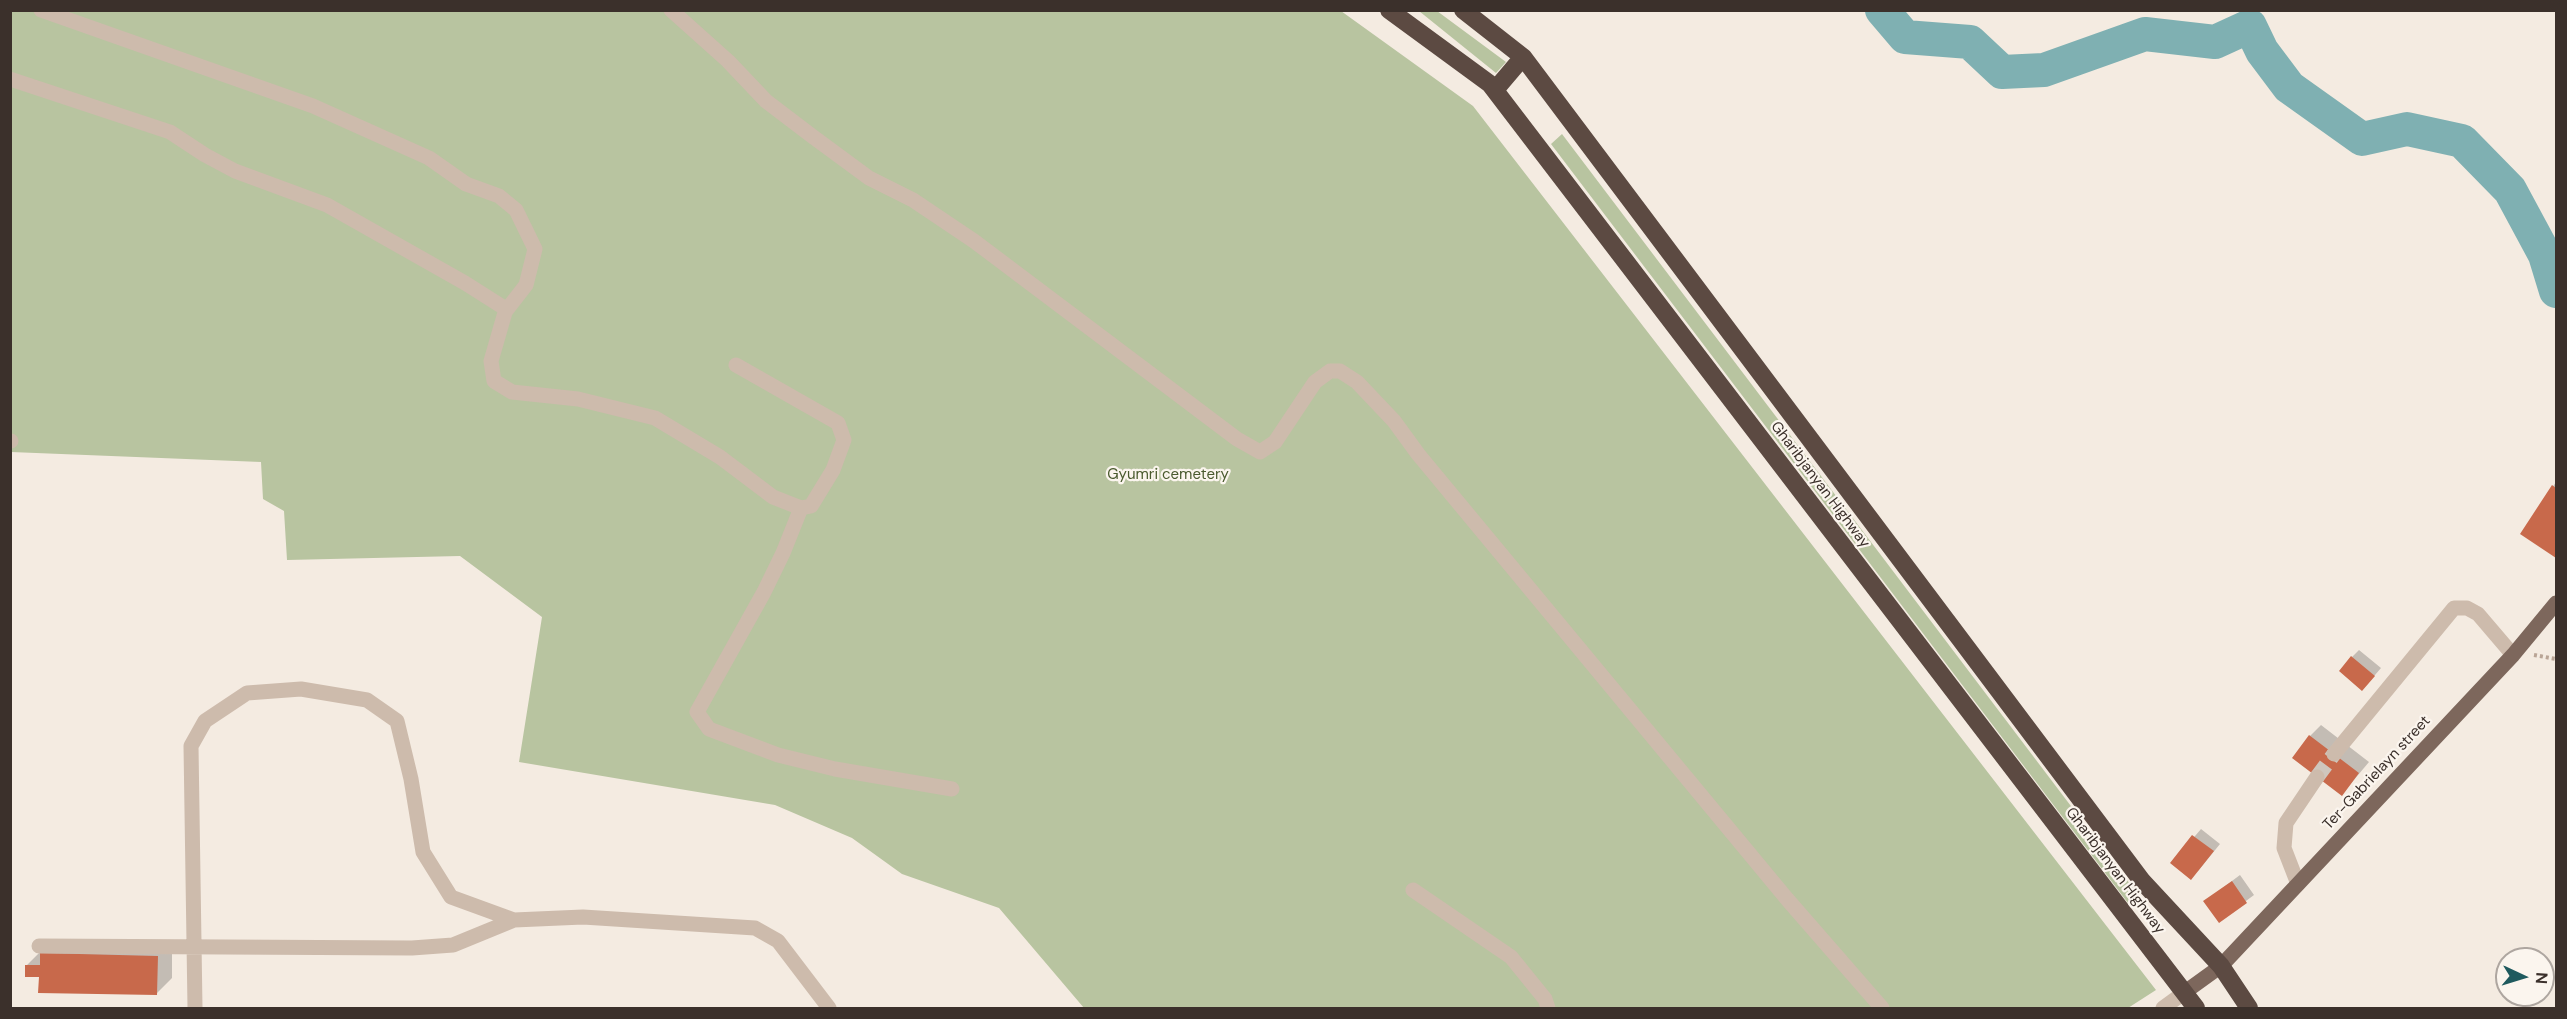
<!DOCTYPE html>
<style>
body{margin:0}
#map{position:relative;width:2567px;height:1019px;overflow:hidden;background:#f4ebe1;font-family:"DM Sans",sans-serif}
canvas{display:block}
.frame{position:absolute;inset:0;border:12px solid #3b302b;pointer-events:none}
.north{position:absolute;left:2495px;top:947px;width:60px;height:60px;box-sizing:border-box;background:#fbf5ee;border:2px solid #aea6a0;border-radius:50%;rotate:94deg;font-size:16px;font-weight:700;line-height:24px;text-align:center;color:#3b302b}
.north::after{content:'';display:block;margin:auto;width:21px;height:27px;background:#1f5a5e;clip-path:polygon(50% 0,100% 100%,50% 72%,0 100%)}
</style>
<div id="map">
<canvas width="2567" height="1019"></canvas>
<div class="frame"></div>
<div class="north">N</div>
</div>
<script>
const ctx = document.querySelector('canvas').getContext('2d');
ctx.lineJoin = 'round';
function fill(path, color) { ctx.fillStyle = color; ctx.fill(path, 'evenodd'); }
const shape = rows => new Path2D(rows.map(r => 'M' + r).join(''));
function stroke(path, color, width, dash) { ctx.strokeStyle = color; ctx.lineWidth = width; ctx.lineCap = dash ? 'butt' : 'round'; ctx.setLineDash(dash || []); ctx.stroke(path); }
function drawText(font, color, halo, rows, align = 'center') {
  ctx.font = font + ' "DM Sans",sans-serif'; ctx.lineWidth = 4.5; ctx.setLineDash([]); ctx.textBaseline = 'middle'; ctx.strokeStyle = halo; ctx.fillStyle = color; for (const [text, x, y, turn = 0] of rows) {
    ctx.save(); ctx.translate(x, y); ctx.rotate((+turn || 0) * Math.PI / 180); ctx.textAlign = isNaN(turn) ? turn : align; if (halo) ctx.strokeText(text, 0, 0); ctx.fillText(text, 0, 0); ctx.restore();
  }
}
const green = shape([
 [11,11,1341,11,1473,106,2156,990,2128,1008,1084,1008,999,908,902,874,852,838,775,805,519,762,542,617,460,556,287,560,284,511,263,499,261,462,11,452],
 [1419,11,1437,11,1506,62,1496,73],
 [1562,134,2136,892,2128,903,1551,144]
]);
const shadow = shape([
 [2556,482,2556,556,2522,533],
 [2359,650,2381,668,2369,682,2352,657],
 [2321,725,2369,762,2342,794,2310,736],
 [2201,829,2220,844,2198,871,2172,863],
 [2240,875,2254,895,2219,921,2205,901],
 [172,941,172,978,157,993,40,976,27,965,42,950]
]);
const river = shape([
 [1882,10,1905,37,1970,42,2002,72,2044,70,2145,34,2215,42,2250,26,2262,51,2289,87,2362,139,2407,129,2462,141,2510,190,2545,255,2556,291]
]);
const building = shape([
 [2552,485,2556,488,2556,558,2520,534],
 [2351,656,2375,676,2362,691,2339,671],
 [2309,735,2359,773,2342,796,2292,758],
 [2192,835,2214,851,2191,880,2170,863],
 [2232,881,2247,903,2219,923,2203,901],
 [40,953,158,956,157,995,38,993,39,977,25,977,25,965,40,965]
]);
const minorTunnel = shape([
 [2317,777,2334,754]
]);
const path = shape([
 [2534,655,2556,659]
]);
const minor = shape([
 [41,10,313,106,429,158,466,184,499,196,516,210,535,249,526,285,505,312],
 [671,10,728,61,766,101,812,136,869,178,913,200,974,241,1237,439,1260,452,1275,442,1315,382,1330,371,1340,371,1357,382,1394,421,1418,454,1787,899,1882,1008],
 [10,79,170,132,205,155,235,171,327,205,465,283,506,309,491,361,494,381,512,392,578,399,655,418,720,457,773,497,801,508,811,506,833,470,844,440,838,423,736,365],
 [10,441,11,441],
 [801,508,783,553,764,592,697,712,709,729,778,755,835,769,952,789],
 [2334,754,2454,608,2467,608,2478,614,2513,655],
 [2298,884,2284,848,2286,823,2317,777],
 [1413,890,1511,957,1545,999,1548,1008],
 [39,946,412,948,453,945,514,920,583,917,755,928,778,941,829,1008],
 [195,1008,191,746,205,721,247,693,301,689,367,700,397,721,411,779,423,852,451,897,514,920],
 [2163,1008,2185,992]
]);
const major = shape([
 [2185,992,2221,966,2513,655,2556,603]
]);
const highway = shape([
 [1389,10,1490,84,2196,1008],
 [1463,10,1523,57,2142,881,2221,966,2249,1008],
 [1495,90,1523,57]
]);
const parkNames = [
 ["Gyumri cemetery",1168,475]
];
const streetNames = [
 ["Gharibjanyan Highway",1820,485,53],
 ["Ter-Gabrielayn street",2377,773,-47],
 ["Gharibjanyan Highway",2115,871,53]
];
fill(green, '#b8c4a0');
fill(shadow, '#0003');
stroke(river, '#7fb0b2', 34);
fill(building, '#c8694b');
stroke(minorTunnel, '#cfc6bd', 15, [15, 8]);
stroke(path, '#b9a596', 4, [3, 3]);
stroke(minor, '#cdbbac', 15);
stroke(major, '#7d675c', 15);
stroke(highway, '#5c4a42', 18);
drawText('15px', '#4a5a2e', '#fbf5ee', parkNames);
drawText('15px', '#3b302b', '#fbf5ee', streetNames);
</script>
